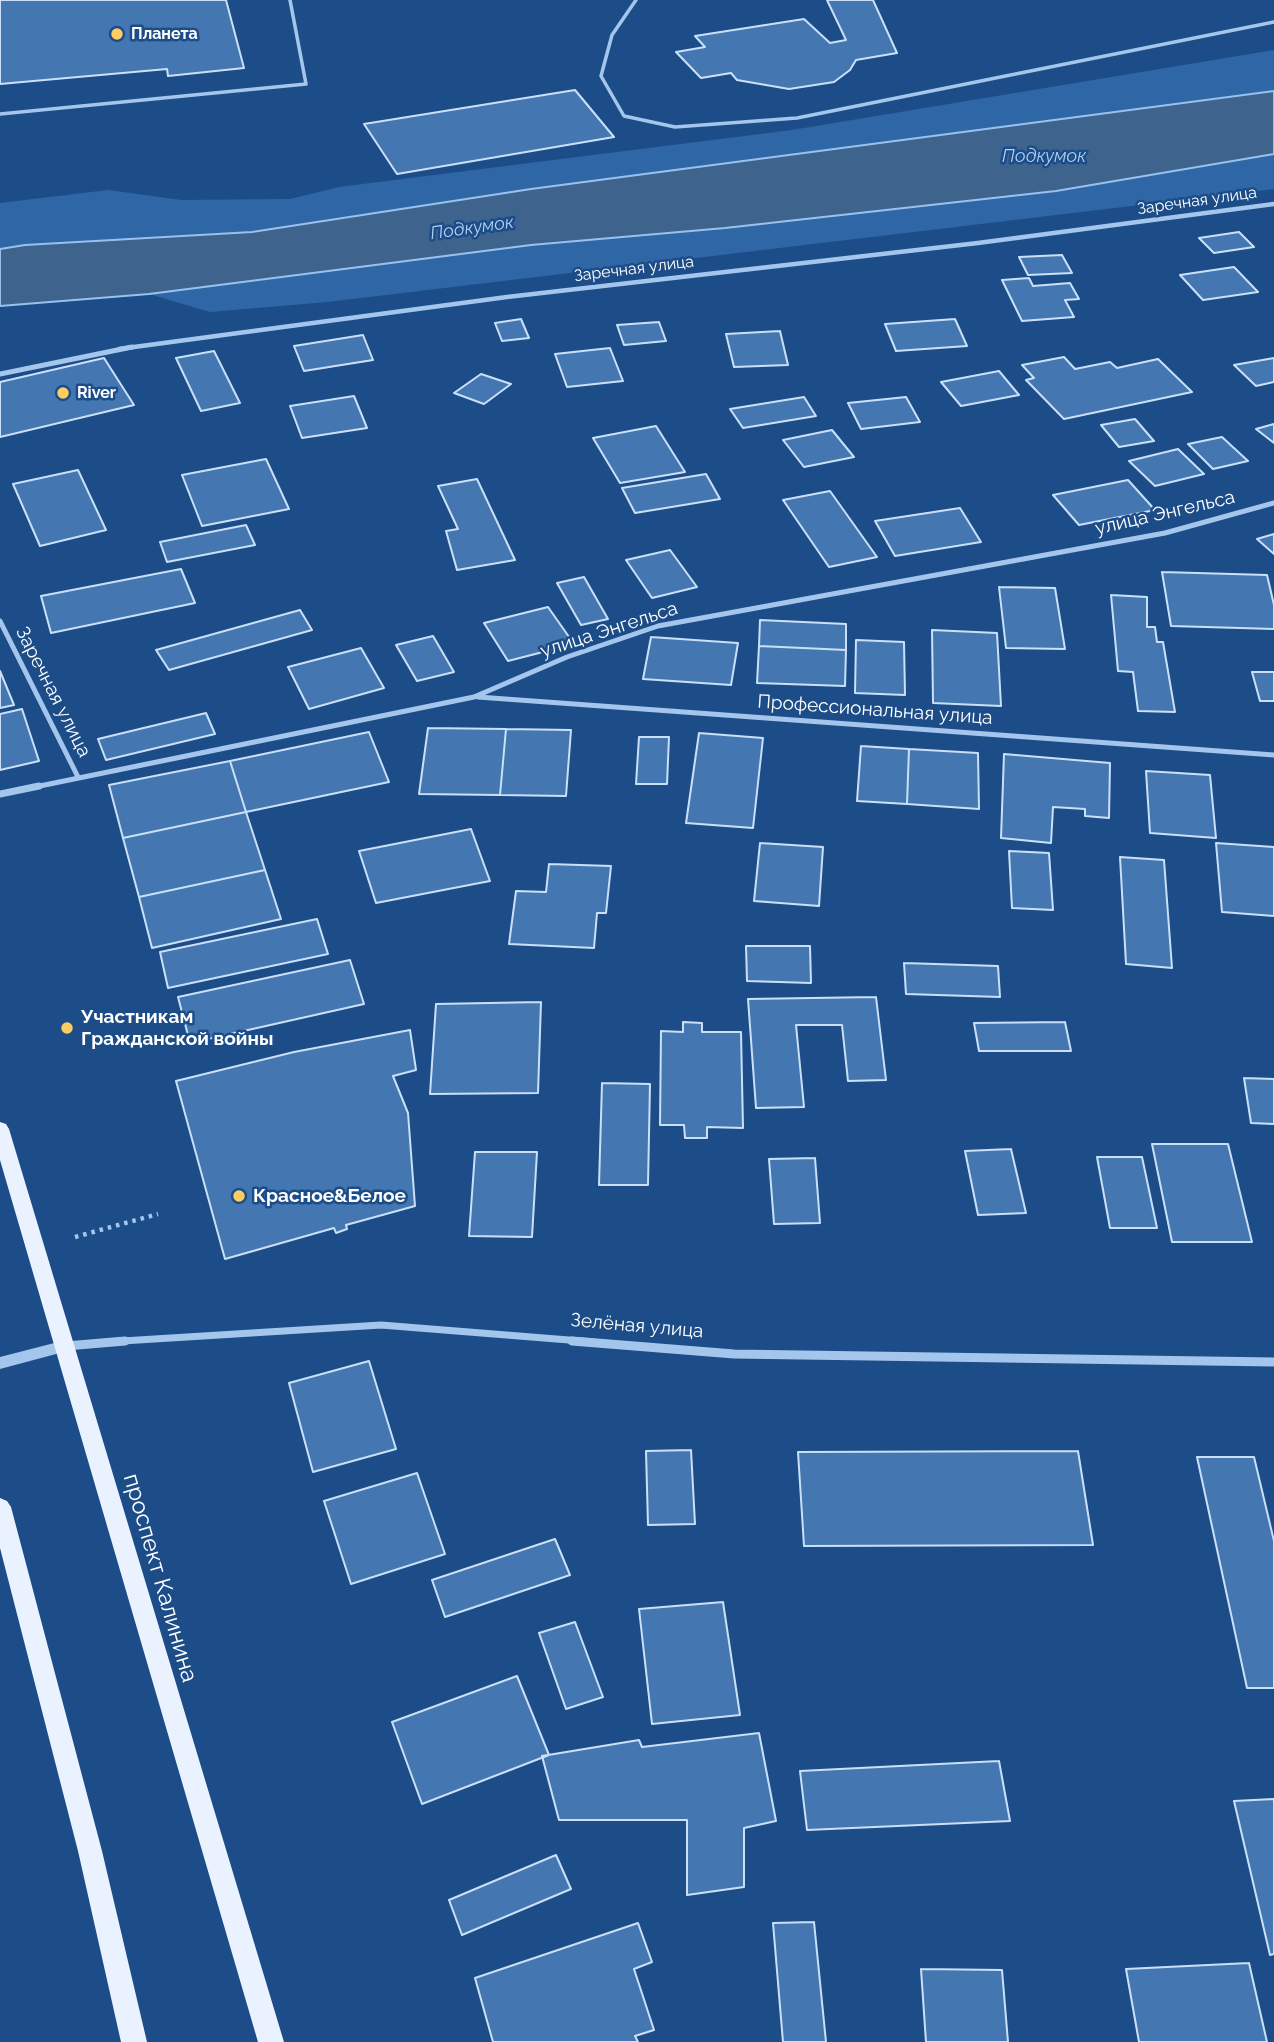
<!DOCTYPE html>
<meta charset="utf-8">
<style>
body{margin:0}
canvas{display:block;background:#1c4d88}
</style>
<canvas width="1274" height="2042"></canvas>
<script>
const ctx = document.querySelector('canvas').getContext('2d');
ctx.lineJoin = 'round';
function fill(path, color) { ctx.fillStyle = color; ctx.fill(path, 'evenodd'); }
const shape = rows => new Path2D(rows.map(r => 'M' + r).join(''));
function stroke(path, color, width, dash) { ctx.strokeStyle = color; ctx.lineWidth = width; ctx.lineCap = dash ? 'butt' : 'round'; ctx.setLineDash(dash || []); ctx.stroke(path); }
function drawText(font, color, halo, rows, align = 'center') {
  ctx.font = font + ' Raleway,sans-serif'; ctx.lineWidth = 5; ctx.setLineDash([]); ctx.textBaseline = 'middle'; ctx.strokeStyle = halo; ctx.fillStyle = color; for (const [text, x, y, turn = 0] of rows) {
    ctx.save(); ctx.translate(x, y); ctx.rotate((+turn || 0) * Math.PI / 180); ctx.textAlign = isNaN(turn) ? turn : align; if (halo) ctx.strokeText(text, 0, 0); ctx.fillText(text, 0, 0); ctx.restore();
  }
}
const green = shape([
 [1274,50,1274,91,531,189,252,232,26,245,0,249,0,203,108,190,181,200,290,199,339,187,792,130],
 [1274,154,1274,189,327,302,210,312,149,294,531,245,725,228,1056,191]
]);
const water = shape([
 [1274,91,1274,154,1056,191,725,228,531,245,149,294,0,306,0,249,25,245,252,232,531,189,1274,91]
]);
const building = shape([
 [0,0,226,0,244,68,168,76,167,69,0,84,0,0],
 [827,0,873,0,897,53,856,60,850,70,834,82,789,89,737,80,731,73,701,78,676,52,705,47,695,36,804,19,830,43,846,40,827,0],
 [575,90,614,137,397,174,364,124,575,90],
 [1239,232,1254,247,1214,253,1199,238,1239,232],
 [1062,255,1072,273,1028,275,1019,257,1062,255],
 [1234,267,1258,292,1203,300,1180,275,1234,267],
 [1029,278,1033,286,1070,283,1079,299,1065,300,1074,317,1022,321,1002,280,1029,278],
 [521,319,529,338,502,341,495,323,521,319],
 [955,319,967,346,896,351,885,324,955,319],
 [659,322,666,341,624,345,617,325,659,322],
 [780,331,788,365,734,367,726,334,780,331],
 [363,335,373,360,304,371,294,346,363,335],
 [610,348,623,381,567,387,555,354,610,348],
 [214,351,240,403,201,411,176,358,214,351],
 [1064,357,1075,369,1110,362,1117,368,1158,359,1192,392,1064,419,1026,380,1034,378,1022,365,1064,357],
 [104,358,134,405,0,437,0,382,104,358],
 [1274,358,1274,382,1256,386,1234,365,1274,358],
 [999,371,1019,395,961,406,941,382,999,371],
 [481,374,511,384,484,404,454,393,481,374],
 [354,396,367,428,302,438,290,406,354,396],
 [804,397,816,416,743,428,730,409,804,397],
 [906,397,920,422,861,429,848,403,906,397],
 [1135,419,1154,441,1119,447,1101,425,1135,419],
 [1274,424,1274,443,1256,429,1274,424],
 [656,426,685,472,620,483,593,438,656,426],
 [832,430,854,457,804,467,783,440,832,430],
 [1222,437,1248,461,1213,469,1188,444,1222,437],
 [1178,449,1204,474,1155,486,1129,461,1178,449],
 [266,459,289,509,202,526,182,475,266,459],
 [78,470,106,530,40,546,13,484,78,470],
 [706,474,720,499,635,513,622,488,706,474],
 [477,479,515,560,457,570,446,531,458,529,438,486,477,479],
 [1128,480,1155,510,1079,525,1053,495,1128,480],
 [830,491,877,557,829,567,783,500,830,491],
 [960,508,981,542,895,556,875,521,960,508],
 [246,525,255,545,167,562,160,542,246,525],
 [1274,534,1274,554,1257,539,1274,534],
 [670,550,697,587,652,598,626,560,670,550],
 [181,569,195,603,51,633,41,596,181,569],
 [1162,572,1267,575,1274,605,1274,629,1171,626,1162,572],
 [584,577,608,619,581,625,557,583,584,577],
 [999,587,1055,588,1065,649,1006,648,999,587],
 [1111,595,1147,597,1147,627,1155,627,1157,642,1163,642,1175,712,1138,711,1133,672,1118,671,1111,595],
 [548,607,574,644,508,661,484,623,548,607],
 [300,610,312,630,169,670,156,650,300,610],
 [760,620,846,624,846,650,759,646,760,620],
 [932,630,997,633,1001,706,933,703,932,630],
 [433,636,454,672,417,681,396,645,433,636],
 [651,637,738,643,731,685,643,679,651,637],
 [856,640,904,642,905,695,855,693,856,640],
 [759,646,846,650,845,686,757,683,759,646],
 [361,648,384,688,309,709,288,667,361,648],
 [0,671,14,705,0,708,0,671],
 [1252,672,1274,672,1274,701,1260,701,1252,672],
 [22,709,39,761,0,770,0,714,22,709],
 [206,713,215,734,106,760,98,739,206,713],
 [428,728,506,729,500,795,419,794,428,728],
 [506,729,571,730,566,796,500,795,506,729],
 [369,732,389,782,246,812,230,761,369,732],
 [699,733,763,738,753,828,686,823,699,733],
 [639,737,669,737,667,784,636,784,639,737],
 [861,746,909,749,907,804,857,801,861,746],
 [909,749,978,753,979,809,907,804,909,749],
 [1004,754,1110,763,1109,818,1085,816,1085,809,1053,807,1051,843,1001,838,1004,754],
 [230,761,246,812,123,838,109,785,230,761],
 [1146,771,1210,775,1216,838,1150,833,1146,771],
 [246,812,265,870,139,897,123,838,246,812],
 [471,829,490,881,376,903,359,851,471,829],
 [760,843,823,847,819,906,754,901,760,843],
 [1216,843,1274,847,1274,916,1222,912,1216,843],
 [1009,851,1049,853,1053,910,1012,908,1009,851],
 [1120,857,1164,860,1172,968,1126,964,1120,857],
 [549,864,611,866,606,913,597,913,594,948,509,944,516,891,546,892,549,864],
 [265,870,281,919,152,948,139,897,265,870],
 [317,919,328,954,168,988,160,952,317,919],
 [746,946,810,946,811,983,747,981,746,946],
 [350,960,364,1004,190,1043,178,997,350,960],
 [904,963,998,966,1000,997,906,994,904,963],
 [876,997,886,1080,848,1081,842,1025,796,1025,804,1107,756,1108,748,999,876,997],
 [541,1002,538,1093,430,1094,436,1004,541,1002],
 [683,1022,702,1023,702,1032,741,1032,743,1128,707,1127,707,1138,685,1138,684,1125,660,1125,661,1031,683,1032,683,1022],
 [1065,1022,1071,1051,979,1051,974,1023,1065,1022],
 [410,1030,416,1070,393,1076,408,1113,415,1206,346,1225,347,1229,336,1233,334,1228,225,1259,176,1081,294,1052,410,1030],
 [1244,1078,1274,1079,1274,1124,1251,1123,1244,1078],
 [602,1083,650,1084,648,1185,599,1185,602,1083],
 [1152,1144,1228,1144,1252,1242,1172,1242,1152,1144],
 [1011,1149,1026,1213,978,1215,965,1151,1011,1149],
 [475,1152,537,1152,532,1237,469,1236,475,1152],
 [1097,1157,1142,1157,1157,1228,1110,1228,1097,1157],
 [815,1158,820,1223,774,1224,769,1159,815,1158],
 [369,1361,396,1449,313,1472,289,1383,369,1361],
 [691,1450,695,1524,648,1525,646,1451,691,1450],
 [1078,1451,1093,1545,804,1546,798,1452,1078,1451],
 [1197,1457,1254,1457,1274,1541,1274,1688,1247,1688,1197,1457],
 [417,1473,445,1554,351,1584,324,1501,417,1473],
 [555,1539,570,1575,445,1617,432,1580,555,1539],
 [723,1602,740,1715,652,1724,639,1609,723,1602],
 [575,1622,603,1697,566,1709,539,1633,575,1622],
 [517,1676,549,1755,422,1804,392,1722,517,1676],
 [759,1733,776,1821,744,1828,744,1887,687,1895,687,1820,559,1820,542,1756,639,1740,642,1747,759,1733],
 [999,1761,1010,1821,807,1830,800,1771,999,1761],
 [1274,1799,1274,1954,1270,1955,1234,1801,1274,1799],
 [556,1855,571,1889,462,1935,449,1900,556,1855],
 [814,1922,826,2042,783,2042,773,1923,814,1922],
 [638,1923,652,1962,634,1969,654,2030,635,2036,638,2042,493,2042,475,1978,638,1923],
 [1249,1963,1267,2042,1139,2042,1126,1969,1249,1963],
 [921,1969,1002,1970,1008,2042,926,2042,921,1969]
]);
const path = shape([
 [75,1237,158,1214]
]);
const service = shape([
 [636,0,612,35,601,76,624,116,675,127,797,118,1274,22],
 [0,114,306,84,290,0]
]);
const minorFar3 = shape([
 [119,349,507,297,978,243,1274,204]
]);
const minorFar2 = shape([
 [0,374,132,347],
 [0,621,78,777],
 [478,697,1274,755],
 [30,788,474,697,567,657,658,626,1165,533,1274,503]
]);
const minorFar1 = shape([
 [0,794,39,786],
 [106,1342,381,1325,594,1342]
]);
const minor = shape([
 [572,1341,734,1354,1274,1362],
 [66,1346,125,1341]
]);
const tertiary = shape([
 [66,1340,71,1342,73,1346,71,1350,0,1369,0,1357,66,1340]
]);
const primary = shape([
 [0,1122,6,1124,9,1129,284,2042,258,2042,0,1160,0,1122],
 [0,1498,7,1501,11,1507,102,1851,147,2042,121,2042,78,1851,0,1548,0,1498]
]);
const markers = [
 [117,34,7,"#fdcd62"],
 [63,393,7,"#fdcd62"],
 [67,1028,7,"#fdcd62"],
 [239,1196,7,"#fdcd62"]
];
const farPoinames = [
 ["Планета",131,34],
 ["River",77,393]
];
const farStreetnames = [
 ["Заречная улица",1197,201,-8],
 ["Заречная улица",634,269,-7]
];
const farWaternames = [
 ["Подкумок",1044,157],
 ["Подкумок",472,228,-8]
];
const streetNames = [
 ["улица Энгельса",1165,513,-13],
 ["улица Энгельса",609,630,-18],
 ["Заречная улица",53,692,63],
 ["Профессиональная улица",875,710,4],
 ["Зелёная улица",637,1326,5]
];
const poiNames = [
 ["Участникам",81,1017],
 ["Гражданской войны",81,1039],
 ["Красное&Белое",253,1196]
];
const nearStreetnames = [
 ["проспект Калинина",160,1578,74]
];
fill(green, '#2f67a6');
fill(water, '#3e638d');
stroke(water, '#98c1ee', 2);
fill(building, '#4477b1');
stroke(building, '#cae0f9', 2);
stroke(path, '#a5c6ec', 4.5, [3.5, 5]);
stroke(service, '#a5c6ec', 3.5);
stroke(minorFar3, '#a5c6ec', 4.5);
stroke(minorFar2, '#a5c6ec', 5);
stroke(minorFar1, '#a5c6ec', 7);
stroke(minor, '#a5c6ec', 9);
fill(tertiary, '#a5c6ec');
fill(primary, '#eaf2ff');
for (const [x, y, r, color] of markers) { const dot = new Path2D(); dot.arc(x, y, r, 0, 2 * Math.PI); ctx.fillStyle = color; ctx.fill(dot); stroke(dot, '#1c4d88', 2.5); }
drawText('bold 16px', '#fff', '#1c4d88', farPoinames, 'left');
drawText('16px', '#fff', '#1c4d88', farStreetnames);
drawText('italic 18px', '#b0d0f3', '#1c4d88', farWaternames);
drawText('19px', '#fff', '#1c4d88', streetNames);
drawText('bold 19px', '#fff', '#1c4d88', poiNames, 'left');
drawText('23px', '#fff', '#1c4d88', nearStreetnames);
</script>
